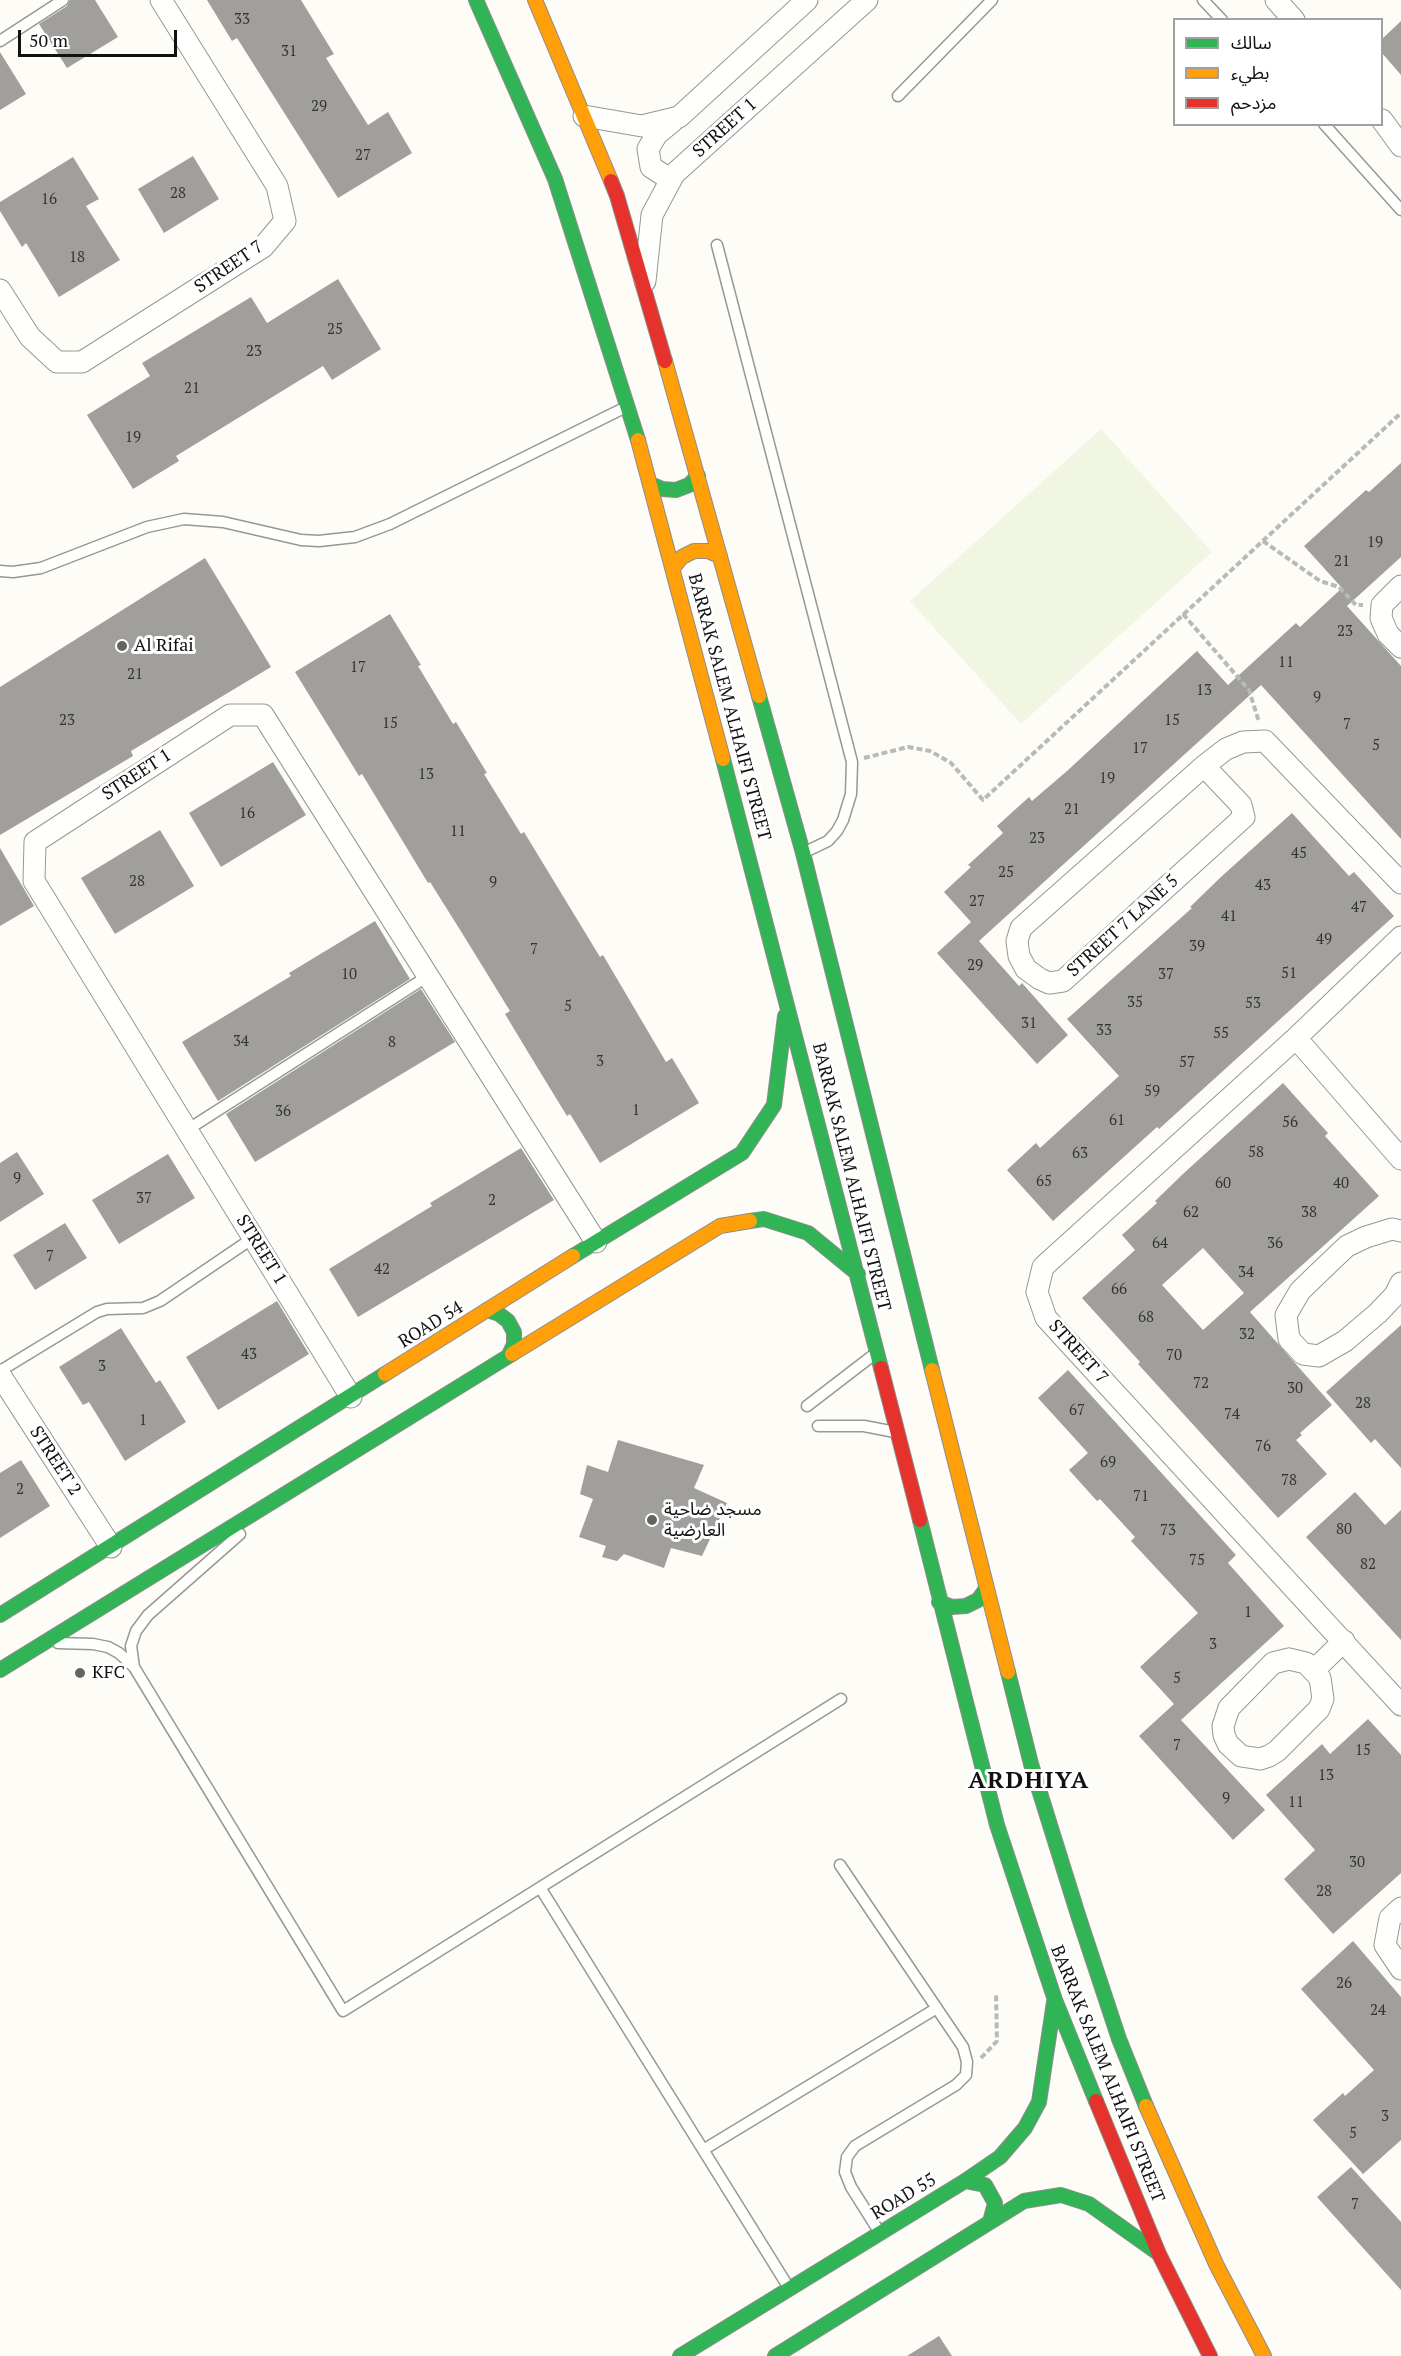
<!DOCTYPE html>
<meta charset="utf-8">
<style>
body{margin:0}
#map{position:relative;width:1401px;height:2356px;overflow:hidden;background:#fdfcf7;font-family:"PT Serif","Noto Sans Arabic",serif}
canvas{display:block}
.legend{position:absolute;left:1173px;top:18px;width:210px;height:108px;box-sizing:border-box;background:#fff;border:2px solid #a0a0a0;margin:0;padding:8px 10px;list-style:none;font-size:18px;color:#111}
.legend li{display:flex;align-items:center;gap:12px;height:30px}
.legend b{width:30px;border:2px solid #a0a0a0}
.scale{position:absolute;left:18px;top:30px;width:159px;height:27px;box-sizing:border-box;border:3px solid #111;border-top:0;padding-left:8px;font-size:18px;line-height:21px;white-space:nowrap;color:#111;-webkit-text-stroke:4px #fff;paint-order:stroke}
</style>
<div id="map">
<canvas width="1401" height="2356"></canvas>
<ul class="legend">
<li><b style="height:8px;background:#30b455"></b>سالك</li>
<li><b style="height:8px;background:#ff9f0a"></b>بطيء</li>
<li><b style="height:8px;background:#e5322d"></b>مزدحم</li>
</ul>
<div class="scale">50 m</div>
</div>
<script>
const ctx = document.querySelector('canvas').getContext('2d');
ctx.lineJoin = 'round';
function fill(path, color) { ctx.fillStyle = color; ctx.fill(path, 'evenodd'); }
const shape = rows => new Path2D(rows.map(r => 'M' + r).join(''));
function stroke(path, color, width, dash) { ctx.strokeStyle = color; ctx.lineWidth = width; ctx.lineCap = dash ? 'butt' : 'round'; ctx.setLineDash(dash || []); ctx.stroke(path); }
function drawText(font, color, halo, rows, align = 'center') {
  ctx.font = font + ' "PT Serif","Noto Sans Arabic",serif'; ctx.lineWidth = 6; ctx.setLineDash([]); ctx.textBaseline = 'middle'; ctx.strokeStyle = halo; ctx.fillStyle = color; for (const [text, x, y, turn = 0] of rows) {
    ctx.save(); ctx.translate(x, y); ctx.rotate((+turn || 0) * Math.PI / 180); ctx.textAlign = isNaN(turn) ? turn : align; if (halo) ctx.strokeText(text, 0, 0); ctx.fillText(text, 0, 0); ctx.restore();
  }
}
const pitch = shape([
 [1101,429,1212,552,1021,724,910,601]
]);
const building = shape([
 [70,0,95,0,118,37,67,68,39,24,67,6],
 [207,0,301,0,334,54,326,58,368,125,388,112,412,153,338,198,237,38,232,41],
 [1401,21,1401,75,1382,53,1382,39],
 [0,52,26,94,0,110],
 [193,156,219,199,164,233,138,189],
 [73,157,99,199,86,206,120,260,59,297,26,243,22,247,0,211,0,202],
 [338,279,381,349,332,380,323,366,176,456,179,461,133,489,87,415,150,376,142,363,251,297,267,323],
 [1401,463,1401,557,1347,606,1401,666,1401,839,1261,685,979,941,1019,986,1022,983,1068,1035,1037,1064,937,953,971,922,944,892,971,867,968,865,1003,833,997,826,1029,797,1032,801,1067,771,1197,651,1228,685,1296,623,1300,627,1342,588,1304,546,1366,490,1369,492],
 [205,558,271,667,131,751,133,756,0,835,0,687],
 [390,614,421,665,418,666,453,724,456,722,487,773,484,774,521,834,524,832,600,957,603,955,666,1062,672,1058,699,1103,600,1163,570,1114,567,1116,537,1067,505,1014,510,1011,462,933,430,882,428,883,362,774,359,776,295,672],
 [273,762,306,815,221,867,189,813],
 [1292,813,1349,876,1354,872,1394,916,1159,1129,1157,1127,1053,1221,1007,1170,1036,1143,1040,1148,1119,1076,1067,1019,1192,908,1190,907,1222,876],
 [160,830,194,886,115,934,81,878],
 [0,848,34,906,0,926],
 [375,921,410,979,218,1101,182,1042,291,976,289,973],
 [421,989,455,1042,255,1162,226,1114],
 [1283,1083,1328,1133,1325,1136,1379,1196,1250,1312,1332,1405,1300,1433,1302,1435,1296,1440,1327,1474,1278,1518,1138,1364,1140,1362,1082,1298,1135,1250,1122,1235,1157,1203,1155,1201,1184,1173],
 [1203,1248,1244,1293,1203,1330,1162,1285],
 [521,1148,554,1200,358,1317,329,1269,432,1206,430,1203],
 [17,1152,44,1194,0,1222,0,1163],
 [168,1154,195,1198,119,1244,92,1200],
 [65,1223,87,1258,35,1290,13,1255],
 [277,1301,309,1354,218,1410,186,1357],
 [1401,1325,1401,1468,1375,1439,1371,1443,1326,1392],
 [121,1328,156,1383,160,1380,186,1422,125,1461,89,1402,83,1405,59,1367],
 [1068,1370,1236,1555,1228,1563,1284,1626,1181,1720,1265,1810,1233,1840,1139,1736,1174,1704,1140,1667,1198,1613,1131,1541,1135,1537,1100,1499,1097,1501,1069,1470,1088,1453,1038,1398],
 [618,1440,704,1465,694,1488,727,1503,702,1556,671,1548,664,1568,624,1554,617,1561,602,1557,606,1546,579,1537,593,1499,580,1494,587,1465,608,1472],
 [21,1460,50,1506,0,1538,0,1473],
 [1355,1492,1385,1525,1401,1510,1401,1640,1306,1537],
 [1368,1719,1401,1755,1401,1873,1333,1934,1284,1879,1315,1850,1266,1795,1322,1744,1330,1754],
 [1353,1941,1401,1997,1401,2140,1363,2174,1313,2120,1343,2093,1345,2096,1374,2070,1301,1989],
 [1351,2167,1401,2222,1401,2290,1317,2197],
 [939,2336,952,2356,907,2356]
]);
const path = shape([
 [1263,541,1320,581,1339,587,1356,605,1363,605],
 [1183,614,1249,690,1259,722],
 [864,758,908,747,930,751,951,763,983,800,1401,413],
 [981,2058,997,2041,996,1993]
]);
const lane = shape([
 [1203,0,1222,20],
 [0,41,63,0],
 [898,96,992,0],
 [1324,124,1401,210],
 [717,245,852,762,851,794,843,820,837,831,828,841,803,853],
 [0,571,13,572,41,568,147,527,184,519,223,522,301,540,319,541,355,537,390,524,628,406],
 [187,1130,428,976],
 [0,1371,97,1312,107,1309,143,1308,160,1301,253,1238],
 [807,1406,876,1353],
 [818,1426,864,1426,895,1432],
 [58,1643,93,1644,108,1647,119,1653,134,1667,343,2011,841,1699],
 [134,1667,131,1646,136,1631,148,1615,240,1534],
 [840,1865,963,2047,967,2062,966,2075,956,2085,855,2146,847,2157,845,2172,851,2187,880,2233],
 [541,1889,789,2288],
 [703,2150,937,2008]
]);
const street = shape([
 [1276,0,1294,20],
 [584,116,642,126,679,117,807,0],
 [1382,120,1401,146],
 [671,180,651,167,648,149,657,134,673,121],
 [645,281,652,215,674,174,867,0],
 [0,290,30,337,57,362,82,362,263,247,285,221,277,186,161,0],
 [1401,586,1382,605,1381,618,1388,634,1401,647],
 [1204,766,1241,805,1244,817,1063,981,1049,983,1040,979,1026,969,1019,956,1017,941,1021,928,1204,766,1226,749,1243,742,1265,741,1401,883],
 [1401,937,1296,1038,1043,1267,1037,1292,1046,1318,1401,1705],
 [1296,1038,1401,1159],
 [1401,1231,1392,1229,1366,1237,1347,1246,1328,1264,1300,1291,1286,1315,1289,1339,1303,1354,1319,1356,1345,1341,1378,1313,1395,1295,1401,1283],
 [0,1375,111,1547],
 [351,1397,34,881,35,842,230,715,263,715,596,1242],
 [1289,1659,1306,1663,1320,1678,1323,1699,1319,1709,1277,1751,1269,1756,1260,1759,1241,1756,1228,1744,1224,1735,1223,1726,1229,1708,1273,1663,1289,1659],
 [1314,1670,1344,1641],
 [1401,1908,1390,1918,1385,1945,1401,1969]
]);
const fast = shape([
 [476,0,555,179,638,440],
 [650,484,662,489,676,490,689,485,698,476],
 [759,696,803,853,932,1370],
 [723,759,881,1368],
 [750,1221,764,1219,808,1233,858,1274],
 [573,1256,742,1153,774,1105,785,1016],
 [487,1310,499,1314,508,1321,514,1332,514,1344,509,1355],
 [920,1520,997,1825,1055,2000,1096,2101],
 [939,1602,952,1607,966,1606,978,1600,986,1589],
 [0,1615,385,1374],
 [0,1670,512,1354],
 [1008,1672,1031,1764,1079,1918,1119,2039,1146,2106],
 [965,2181,985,2185,995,2203,990,2222],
 [680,2356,965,2181,1000,2157,1025,2128,1039,2102,1054,2002],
 [775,2356,1024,2201,1061,2195,1089,2204,1158,2253]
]);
const slow = shape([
 [535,0,611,181],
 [665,361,759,696],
 [638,440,723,759],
 [673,568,682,557,694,551,708,551,720,556],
 [512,1354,720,1226,750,1221],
 [932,1370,1008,1672],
 [385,1374,573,1256],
 [1146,2106,1216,2264,1264,2356]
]);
const jam = shape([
 [611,181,617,196,665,361],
 [881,1368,920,1520],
 [1096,2101,1159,2254,1210,2356]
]);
const markers = [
 [122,646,6,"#646362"],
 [652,1520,6,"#646362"],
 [80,1673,6,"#646362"]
];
const numberNames = [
 ["33",242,20],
 ["31",289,52],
 ["29",319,107],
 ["27",363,156],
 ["28",178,194],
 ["16",49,200],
 ["18",77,258],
 ["25",335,330],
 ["23",254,352],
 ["21",192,389],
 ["19",133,438],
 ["19",1375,543],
 ["21",1342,562],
 ["23",1345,632],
 ["11",1286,663],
 ["17",358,668],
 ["21",135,675],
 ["13",1204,691],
 ["9",1317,698],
 ["23",67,721],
 ["15",1172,721],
 ["15",390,724],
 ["7",1347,725],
 ["5",1376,746],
 ["17",1140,749],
 ["13",426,775],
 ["19",1107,779],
 ["21",1072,810],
 ["16",247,814],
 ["11",458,832],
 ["23",1037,839],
 ["45",1299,854],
 ["25",1006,873],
 ["28",137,882],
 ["9",493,883],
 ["43",1263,886],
 ["27",977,902],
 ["47",1359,908],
 ["41",1229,917],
 ["49",1324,940],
 ["39",1197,947],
 ["7",534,950],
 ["29",975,966],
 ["51",1289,974],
 ["10",349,975],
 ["37",1166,975],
 ["35",1135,1003],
 ["53",1253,1004],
 ["5",568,1007],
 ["31",1029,1024],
 ["33",1104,1031],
 ["55",1221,1034],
 ["34",241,1042],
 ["8",392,1043],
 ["3",600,1062],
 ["57",1187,1063],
 ["59",1152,1092],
 ["1",636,1111],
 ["36",283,1112],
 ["61",1117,1121],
 ["56",1290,1123],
 ["58",1256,1153],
 ["63",1080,1154],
 ["9",17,1179],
 ["65",1044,1182],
 ["60",1223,1184],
 ["40",1341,1184],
 ["37",144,1199],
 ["2",492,1201],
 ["62",1191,1213],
 ["38",1309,1213],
 ["64",1160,1244],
 ["36",1275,1244],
 ["7",50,1257],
 ["42",382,1270],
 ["34",1246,1273],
 ["66",1119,1290],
 ["68",1146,1318],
 ["32",1247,1335],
 ["43",249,1355],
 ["70",1174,1356],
 ["3",102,1367],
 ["72",1201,1384],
 ["30",1295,1389],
 ["28",1363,1404],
 ["67",1077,1411],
 ["74",1232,1415],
 ["1",143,1421],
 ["76",1263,1447],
 ["69",1108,1463],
 ["78",1289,1481],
 ["2",20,1490],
 ["71",1141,1497],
 ["80",1344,1530],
 ["73",1168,1531],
 ["75",1197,1561],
 ["82",1368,1565],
 ["1",1248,1613],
 ["3",1213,1645],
 ["5",1177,1679],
 ["7",1177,1746],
 ["15",1363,1751],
 ["13",1326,1776],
 ["9",1226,1799],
 ["11",1296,1803],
 ["30",1357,1863],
 ["28",1324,1892],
 ["26",1344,1984],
 ["24",1378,2011],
 ["3",1385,2117],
 ["5",1353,2134],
 ["7",1355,2205]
];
const streetNames = [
 ["STREET 1",725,128,-42],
 ["STREET 7",229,267,-34],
 ["BARRAK SALEM ALHAIFI STREET",729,707,75],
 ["STREET 1",137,775,-33],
 ["STREET 7 LANE 5",1123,926,-42],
 ["BARRAK SALEM ALHAIFI STREET",851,1177,76],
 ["STREET 1",261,1250,58],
 ["ROAD 54",431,1325,-32],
 ["STREET 7",1078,1352,48],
 ["STREET 2",55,1461,57],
 ["BARRAK SALEM ALHAIFI STREET",1107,2074,68],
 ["ROAD 55",904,2197,-31]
];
const poiNames = [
 ["Al Rifai",134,646],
 ["مسجد ضاحية",664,1510],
 ["العارضية",664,1531],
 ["KFC",92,1673]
];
const districtNames = [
 ["ARDHIYA",1029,1781]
];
fill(pitch, '#f0f6e1');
fill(building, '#a19f9c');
stroke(lane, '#979795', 13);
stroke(street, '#979795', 23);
stroke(fast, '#8e8d8b', 16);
stroke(slow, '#8e8d8b', 16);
stroke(jam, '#8e8d8b', 16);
stroke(path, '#b9b9b8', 4, [6, 3]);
stroke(lane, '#fffffe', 10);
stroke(street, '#fffffe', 21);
stroke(fast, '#30b455', 14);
stroke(slow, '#ff9f0a', 14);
stroke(jam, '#e5322d', 14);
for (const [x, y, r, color] of markers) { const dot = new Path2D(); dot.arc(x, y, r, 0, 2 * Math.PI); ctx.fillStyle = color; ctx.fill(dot); stroke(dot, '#fff', 2); }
drawText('15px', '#353434', null, numberNames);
drawText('18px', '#111', '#fff', streetNames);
drawText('18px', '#111', '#fff', poiNames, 'left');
ctx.letterSpacing = '1.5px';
drawText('bold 24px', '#111', '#fff', districtNames);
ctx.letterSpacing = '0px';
</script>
